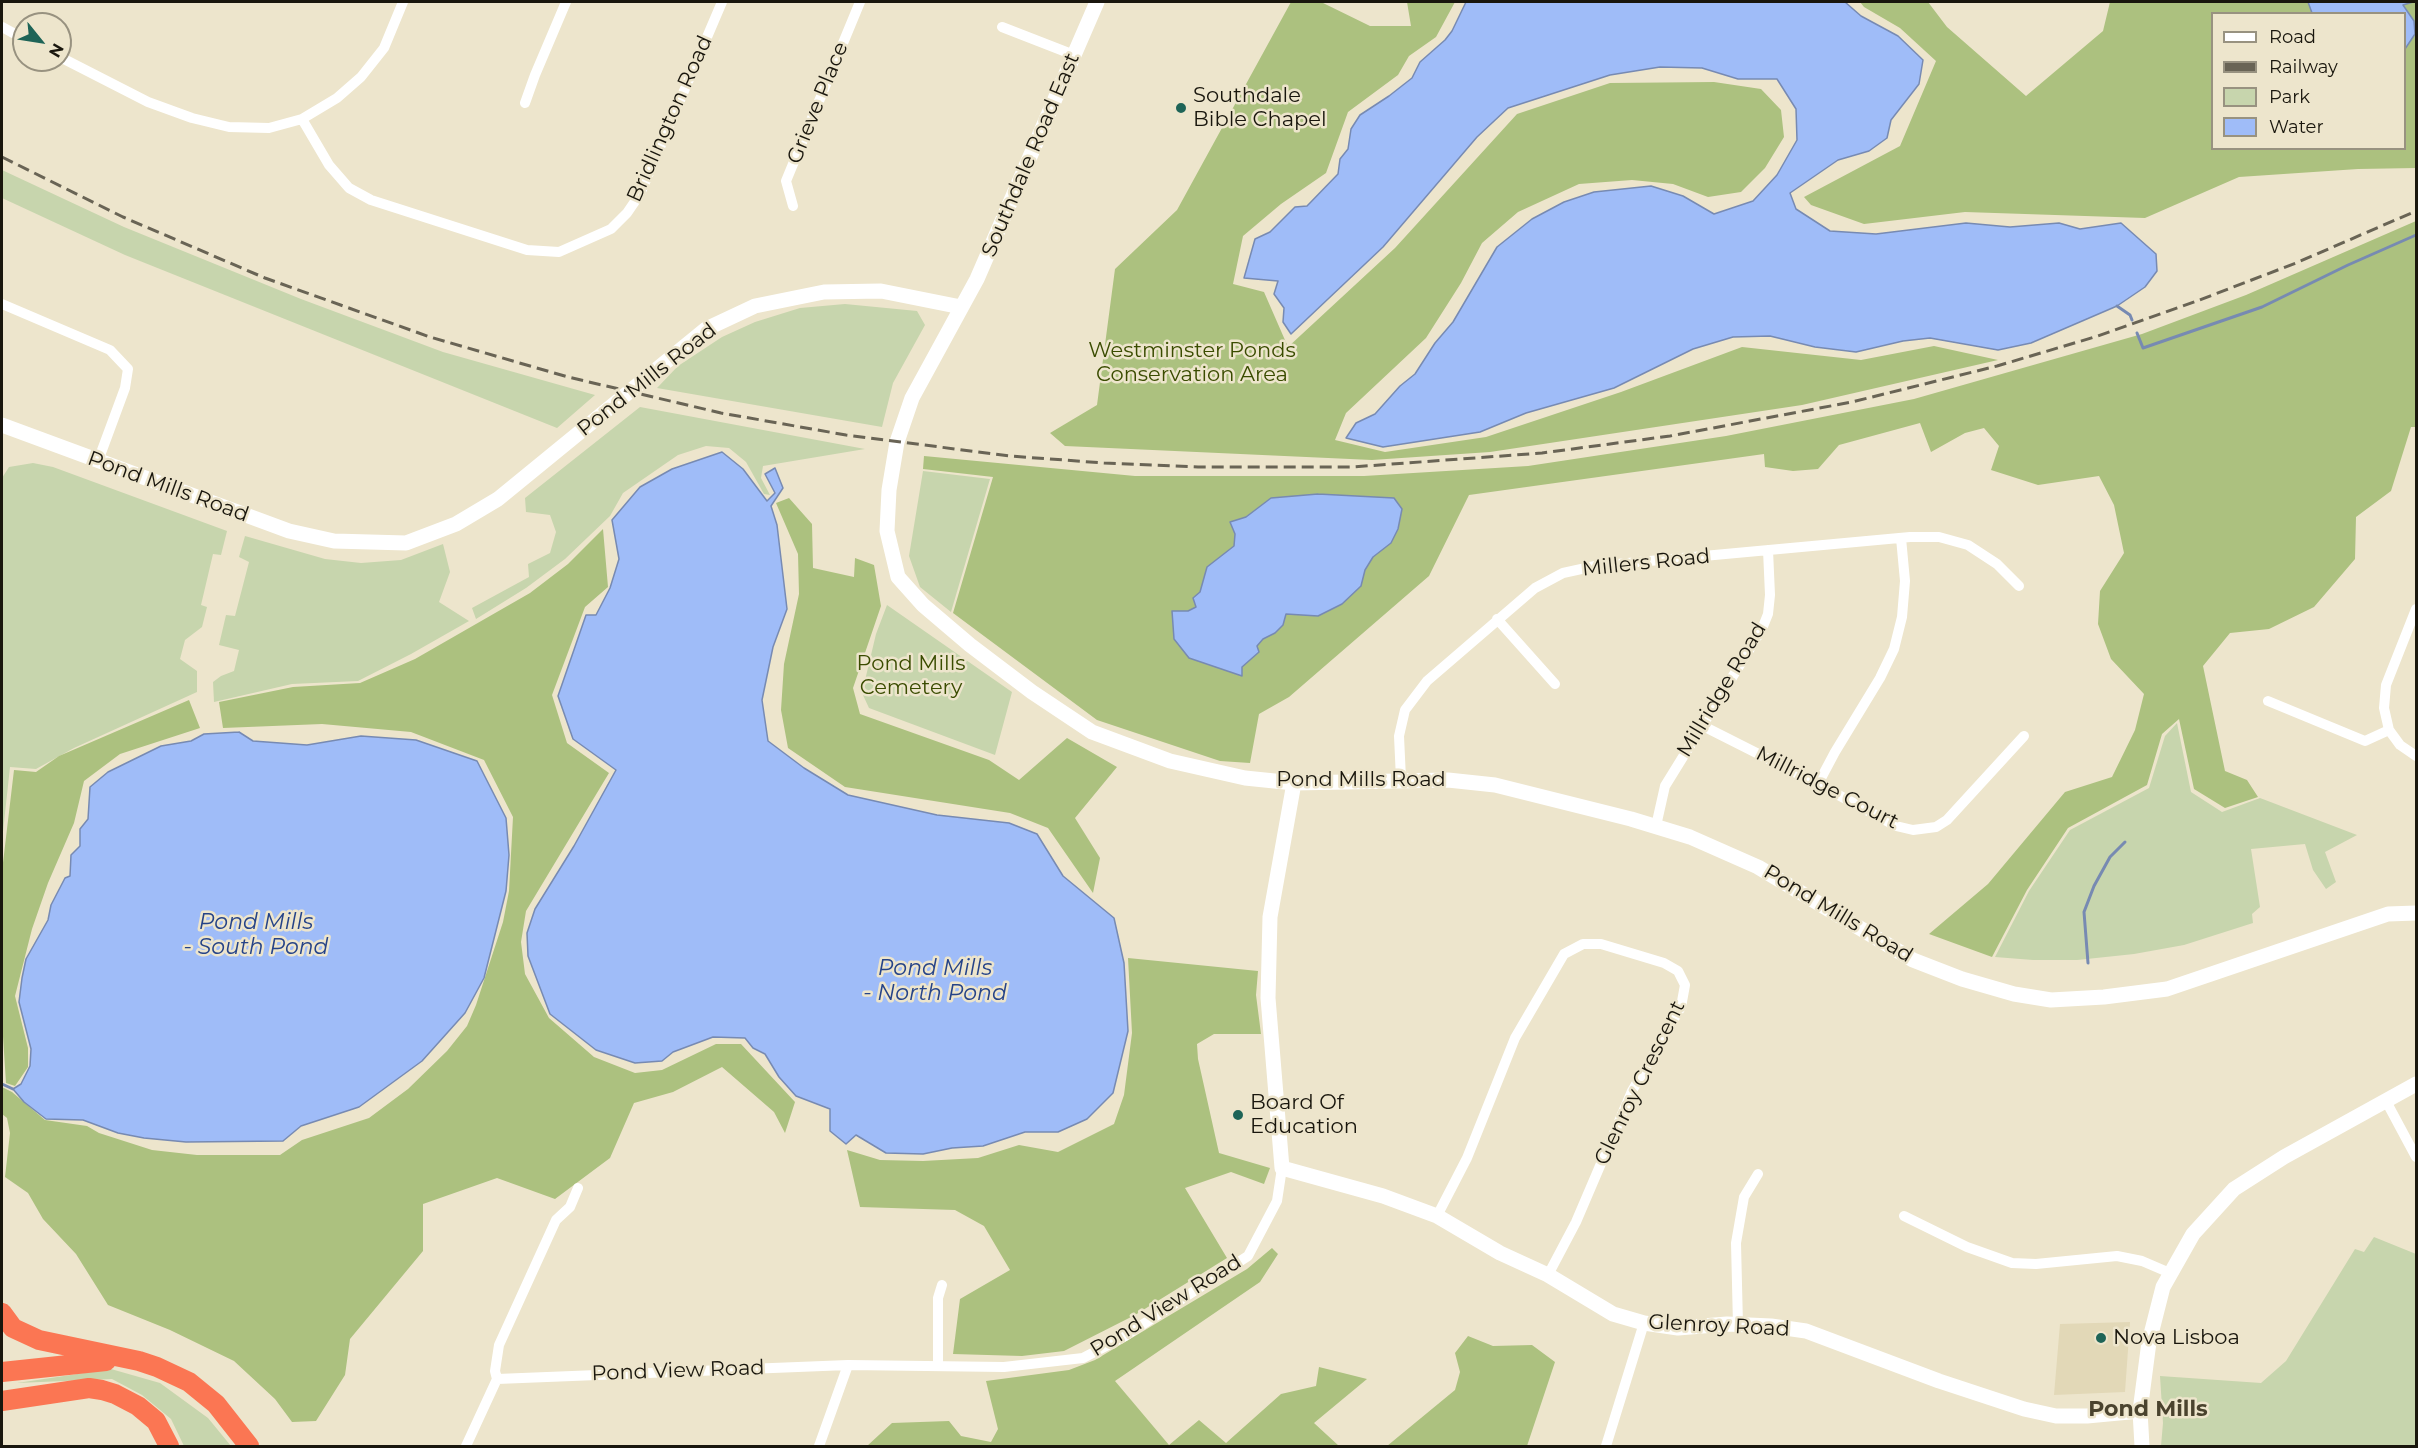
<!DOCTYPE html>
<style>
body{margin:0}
#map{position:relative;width:2418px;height:1448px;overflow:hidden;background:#ede5cc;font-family:Montserrat,sans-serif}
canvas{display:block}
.frame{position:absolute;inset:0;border:3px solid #19160d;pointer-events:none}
.legend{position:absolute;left:2211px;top:12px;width:195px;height:138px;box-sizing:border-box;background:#ede5cc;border:2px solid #989280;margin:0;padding:8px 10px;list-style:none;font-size:18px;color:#19160d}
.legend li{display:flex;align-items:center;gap:12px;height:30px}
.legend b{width:30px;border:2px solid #989280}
.north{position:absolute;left:12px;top:12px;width:60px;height:60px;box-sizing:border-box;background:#ede5cc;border:2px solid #989280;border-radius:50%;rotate:120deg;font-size:16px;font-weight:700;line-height:24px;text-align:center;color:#19160d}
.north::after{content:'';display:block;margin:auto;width:21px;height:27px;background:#1e6457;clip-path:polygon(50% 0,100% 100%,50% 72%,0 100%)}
</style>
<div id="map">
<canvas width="2418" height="1448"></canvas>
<div class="frame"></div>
<ul class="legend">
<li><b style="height:8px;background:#fff"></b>Road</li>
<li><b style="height:8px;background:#696455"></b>Railway</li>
<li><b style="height:16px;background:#c7d5ad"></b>Park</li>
<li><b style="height:16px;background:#9fbcf8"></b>Water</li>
</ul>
<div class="north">N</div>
</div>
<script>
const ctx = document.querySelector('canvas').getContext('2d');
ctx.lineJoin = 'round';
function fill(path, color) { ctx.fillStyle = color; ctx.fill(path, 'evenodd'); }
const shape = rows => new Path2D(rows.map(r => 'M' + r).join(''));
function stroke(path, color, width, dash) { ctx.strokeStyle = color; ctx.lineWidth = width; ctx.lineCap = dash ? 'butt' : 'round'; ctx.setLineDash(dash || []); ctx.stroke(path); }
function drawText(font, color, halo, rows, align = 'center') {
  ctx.font = font + ' Montserrat,sans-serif'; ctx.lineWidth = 5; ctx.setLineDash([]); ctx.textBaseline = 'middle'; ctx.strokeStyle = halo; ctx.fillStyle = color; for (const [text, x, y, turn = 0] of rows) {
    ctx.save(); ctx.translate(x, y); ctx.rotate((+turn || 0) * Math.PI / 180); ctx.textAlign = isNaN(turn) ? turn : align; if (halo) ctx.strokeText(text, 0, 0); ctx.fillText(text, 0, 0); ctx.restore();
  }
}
const built = shape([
 [2130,1322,2125,1392,2054,1395,2060,1324]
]);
const green = shape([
 [2,170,124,227,301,299,443,352,595,395,557,428,125,255,2,198],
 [845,304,917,311,925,325,893,383,882,427,657,388,678,366,722,337,755,322,800,308],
 [640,407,865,449,763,466,761,478,770,495,764,494,746,462,729,448,706,446,678,455,623,493,610,516,565,559,526,588,476,619,472,608,529,577,528,564,550,553,556,532,550,515,526,512,525,498],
 [33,463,53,467,227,531,221,555,213,554,201,605,207,607,202,627,185,640,180,659,197,671,197,692,74,748,36,769,10,767,2,841,2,478,9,467],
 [923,471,990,479,951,612,920,587,909,556],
 [245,536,325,559,361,563,401,560,443,544,450,572,439,602,469,621,411,654,358,681,292,684,214,702,213,682,221,676,234,671,239,650,219,645,226,615,235,616,249,562,239,557],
 [887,605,1012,692,995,755,869,708,862,693,876,634],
 [2177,723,2191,792,2222,812,2260,798,2357,835,2325,852,2336,882,2326,889,2313,870,2305,844,2251,849,2260,907,2252,914,2253,923,2184,945,2134,954,2077,960,2033,960,1995,957,2029,891,2070,830,2149,788,2165,736],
 [2374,1237,2416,1254,2416,1446,2161,1446,2163,1423,2160,1376,2261,1383,2286,1361,2355,1249,2364,1252],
 [111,1369,160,1383,208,1418,231,1446,184,1446,171,1419,142,1395,112,1379,17,1383]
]);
const forest = shape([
 [1291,2,1321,2,1370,26,1411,26,1407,2,1455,2,1436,37,1409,56,1398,75,1348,112,1326,173,1281,204,1243,236,1233,284,1264,292,1288,347,1395,248,1517,114,1610,83,1714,82,1761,89,1781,110,1784,137,1765,168,1741,192,1708,197,1673,184,1632,180,1579,184,1518,212,1482,243,1461,283,1426,338,1346,413,1335,440,1385,452,1486,437,1621,392,1742,347,1861,360,1934,346,1998,360,1802,405,1490,452,1372,460,1065,446,1050,433,1097,405,1115,269,1177,210],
 [1860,2,1928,2,1947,27,2026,96,2103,31,2110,2,2416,2,2416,168,2358,169,2239,177,2145,218,1965,212,1864,224,1811,205,1804,197,1900,146,1936,61,1900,28,1864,7],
 [2212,14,2404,14,2404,148,2212,148],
 [2416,221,2416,427,2411,427,2391,491,2356,517,2355,559,2314,607,2269,629,2230,633,2203,666,2225,771,2247,780,2258,797,2225,808,2194,789,2179,719,2162,734,2147,785,2068,828,2027,890,1992,957,1929,934,1988,884,2065,792,2112,777,2135,730,2144,694,2111,659,2098,624,2100,591,2124,553,2114,505,2099,476,2038,485,1991,470,1999,446,1984,428,1965,433,1931,452,1920,423,1839,445,1818,469,1793,471,1765,467,1764,454,1469,495,1429,576,1289,697,1259,714,1250,763,1220,761,1097,720,953,613,993,477,923,469,924,456,1135,476,1364,476,1528,466,1726,436,1914,399,2142,334,2246,295],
 [789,498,812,524,813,568,854,577,855,558,874,565,881,606,853,688,860,714,989,760,1019,780,1067,738,1117,767,1075,818,1100,858,1093,893,1048,828,1010,813,845,787,788,748,781,710,784,664,799,594,798,554,776,503],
 [603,529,608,587,585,607,552,695,567,743,609,773,526,911,521,942,525,974,549,1018,594,1057,635,1073,662,1070,716,1044,741,1044,795,1102,785,1133,774,1112,722,1067,673,1092,634,1103,610,1158,555,1199,497,1178,423,1204,423,1251,350,1339,345,1375,316,1421,292,1422,275,1399,234,1361,170,1330,108,1305,76,1254,43,1219,28,1193,5,1177,10,1133,7,1118,2,1114,2,1087,12,1092,45,1120,87,1126,99,1133,152,1150,197,1155,280,1155,302,1140,369,1118,408,1089,447,1051,467,1026,476,1005,503,922,509,891,513,817,484,760,411,732,322,724,223,728,219,702,293,687,360,683,415,659,530,593,568,564],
 [189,700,200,728,120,754,84,781,74,823,48,883,32,929,15,996,28,1048,28,1067,15,1086,6,1083,2,1021,2,871,14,770,36,772,59,756],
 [1128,958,1258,971,1256,995,1261,1034,1214,1034,1197,1044,1198,1059,1219,1153,1270,1168,1264,1184,1231,1172,1185,1188,1227,1258,1135,1315,1064,1351,1022,1356,953,1354,960,1299,1010,1270,984,1226,955,1210,860,1207,847,1150,880,1160,923,1161,978,1158,1019,1145,1058,1152,1114,1124,1124,1095,1132,1033],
 [1272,1248,1278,1254,1260,1282,1115,1381,1169,1445,1199,1420,1226,1443,1281,1394,1316,1386,1319,1367,1367,1379,1314,1423,1339,1446,867,1446,892,1423,949,1421,961,1436,991,1442,998,1429,986,1381,1069,1370,1095,1360,1247,1269],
 [1468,1336,1493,1346,1532,1345,1555,1362,1527,1446,1387,1446,1455,1390,1460,1372,1455,1353]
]);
const water = shape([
 [1466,2,1845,2,1861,16,1898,36,1923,60,1919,84,1891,120,1887,138,1869,151,1838,160,1790,193,1796,209,1830,231,1876,234,1966,223,2010,227,2059,223,2080,229,2121,223,2156,254,2157,271,2145,287,2117,306,2031,343,1998,350,1930,338,1903,341,1856,352,1815,347,1770,336,1733,337,1693,349,1614,388,1526,413,1480,432,1383,447,1346,438,1356,423,1375,414,1400,386,1415,374,1435,343,1453,322,1497,247,1532,219,1564,202,1594,192,1651,186,1683,196,1714,214,1753,201,1777,175,1797,140,1796,109,1777,79,1738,79,1702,68,1660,67,1610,75,1508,108,1477,137,1383,247,1291,334,1283,322,1284,308,1274,294,1278,281,1244,278,1255,239,1270,232,1295,207,1307,206,1338,174,1340,159,1348,149,1351,129,1360,115,1389,96,1412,78,1420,62,1445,40,1452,31,1466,2],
 [2308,2,2413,2,2403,5,2414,21,2415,34,2405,49,2404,14,2312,13,2308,2],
 [722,452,743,469,767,501,775,493,765,474,775,468,783,488,771,506,777,525,787,609,773,647,762,700,768,741,804,768,848,795,937,815,1009,823,1037,834,1063,876,1114,918,1124,963,1128,1031,1113,1093,1087,1119,1058,1132,1025,1132,983,1146,952,1148,923,1154,886,1153,856,1135,846,1144,830,1131,830,1109,796,1096,779,1077,765,1054,753,1048,745,1038,713,1037,673,1052,662,1061,635,1063,596,1050,550,1014,528,956,527,933,535,909,574,846,616,770,573,739,558,696,586,615,596,615,610,588,619,559,612,520,640,487,672,469,722,452],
 [1318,494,1394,498,1402,509,1398,529,1391,543,1373,557,1365,570,1361,586,1342,604,1318,616,1286,614,1283,625,1275,633,1263,639,1257,646,1259,652,1242,667,1242,676,1189,658,1174,639,1172,611,1188,611,1196,607,1193,598,1200,592,1207,567,1234,546,1235,534,1230,522,1246,517,1271,498,1318,494],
 [239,732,253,741,307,745,361,736,416,740,477,761,506,818,509,855,506,891,484,978,465,1013,422,1061,359,1107,301,1126,283,1141,186,1142,144,1138,118,1133,83,1120,46,1119,24,1102,13,1089,21,1084,30,1066,31,1049,19,1002,22,978,26,959,48,920,51,905,65,878,70,876,71,855,80,846,80,829,88,819,90,787,108,772,161,746,191,741,204,734,239,732]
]);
const stream = shape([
 [2117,306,2130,315,2132,320],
 [2137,333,2143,348,2262,307,2348,265,2416,235],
 [2088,963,2084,912,2094,886,2110,857,2125,842],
 [2,1084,13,1089]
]);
const street = shape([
 [2,27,24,39],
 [1002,27,1074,55],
 [60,57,148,102,192,118,229,127,269,128,302,119,337,98,361,77,384,48,403,2],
 [525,103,535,75,566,2],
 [302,119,329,165,349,188,371,200,527,250,559,252,611,229,627,213,640,194,722,2],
 [793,206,786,181,860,2],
 [2,304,110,350,128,369,125,388,98,461],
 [2416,609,2386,685,2384,708,2389,730,2400,745,2416,756],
 [1497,619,1555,684],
 [2268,701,2365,741,2389,730],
 [1703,726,1818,784,1896,826,1913,830,1936,827,1947,820,2024,736],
 [1401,779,1399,736,1405,710,1427,681,1535,588,1563,573,1595,566,1910,537,1939,537,1968,545,1997,564,2019,586],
 [1818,784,1835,752,1880,678,1894,649,1902,617,1905,581,1901,538],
 [1656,826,1665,786,1762,629,1768,614,1770,595,1768,550],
 [2386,1101,2416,1157],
 [1437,1216,1467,1158,1515,1038,1564,954,1583,944,1601,944,1664,963,1678,971,1685,985,1681,1007,1632,1091,1576,1222,1548,1275],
 [1904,1216,1967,1247,2012,1263,2036,1264,2117,1256,2142,1261,2170,1273],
 [1738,1325,1736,1243,1744,1197,1758,1174],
 [938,1365,938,1298,942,1285],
 [497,1379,495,1371,499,1345,556,1220,570,1207,578,1188],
 [466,1446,497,1379,848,1365,1004,1367,1083,1358,1125,1336,1248,1256,1277,1201,1282,1168],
 [819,1446,848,1365],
 [1606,1446,1644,1323]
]);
const secondary = shape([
 [1097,2,977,279,912,398,897,442,889,490,887,531,898,577,923,605,970,645,1032,692,1092,732,1170,761,1245,778,1294,783,1448,780,1495,785,1631,819,1690,837,1758,867,1913,960,1962,979,2014,994,2051,1000,2104,997,2167,989,2388,914,2416,913],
 [2,425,289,531,334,541,406,543,456,524,498,499,706,329,755,306,824,292,881,291,961,307],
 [1294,783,1270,917,1268,998,1282,1168,1383,1196,1437,1216,1500,1253,1548,1275,1613,1314,1644,1323,1678,1328,1727,1324,1771,1326,1806,1331,1939,1381,2024,1409,2056,1416,2087,1416,2140,1411],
 [2142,1446,2140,1411,2149,1342,2163,1287,2193,1234,2234,1189,2284,1157,2416,1084]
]);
const highway = shape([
 [2,1313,13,1328,39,1340,139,1361,157,1367,189,1382,216,1404,249,1446],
 [2,1372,106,1361],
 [2,1401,89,1388,102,1390,115,1394,138,1406,156,1421,169,1446]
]);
const rail = shape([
 [2,157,123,217,265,278,430,337,568,377,721,413,846,435,1010,456,1104,463,1198,467,1352,467,1542,453,1670,436,1852,402,1997,366,2098,336,2197,301,2296,263,2416,211]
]);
const markers = [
 [1181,108,6,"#1e6457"],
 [1238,1115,6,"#1e6457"],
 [2101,1338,6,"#1e6457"]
];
const poiNames = [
 ["Southdale",1193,96],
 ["Bible Chapel",1193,120],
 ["Board Of",1250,1103],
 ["Education",1250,1127],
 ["Nova Lisboa",2113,1338]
];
const streetNames = [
 ["Grieve Place",818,103,-68],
 ["Bridlington Road",670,119,-66],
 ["Southdale Road East",1031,155,-67],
 ["Pond Mills Road",647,380,-38],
 ["Pond Mills Road",168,487,20],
 ["Millers Road",1646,563,-6],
 ["Millridge Road",1722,690,-59],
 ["Pond Mills Road",1361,780],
 ["Millridge Court",1827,788,27],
 ["Pond Mills Road",1838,914,31],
 ["Glenroy Crescent",1640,1083,-64],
 ["Pond View Road",1166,1306,-32],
 ["Glenroy Road",1719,1326,3],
 ["Pond View Road",678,1371,-2]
];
const parkNames = [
 ["Westminster Ponds",1192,351],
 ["Conservation Area",1192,375],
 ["Pond Mills",911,664],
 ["Cemetery",911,688]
];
const waterNames = [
 ["Pond Mills",256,923],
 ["- South Pond",256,948],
 ["Pond Mills",935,969],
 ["- North Pond",935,994]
];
const neighbourhoodNames = [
 ["Pond Mills",2148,1410]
];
fill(built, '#e2d8b7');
fill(green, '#c7d5ad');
fill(forest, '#acc17f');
fill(water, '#9fbcf8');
stroke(water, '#778ab2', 1.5);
stroke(stream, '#778ab2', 3);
stroke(street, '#fff', 10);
stroke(secondary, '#fff', 15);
stroke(highway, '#fb7653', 20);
stroke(rail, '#696455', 3, [12, 6]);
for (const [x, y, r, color] of markers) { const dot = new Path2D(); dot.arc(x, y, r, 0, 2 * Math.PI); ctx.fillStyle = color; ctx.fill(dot); stroke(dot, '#ede5cc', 2); }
drawText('21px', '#19160d', '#ede5cc', poiNames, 'left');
drawText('21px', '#19160d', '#ede5cc', streetNames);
drawText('21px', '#3a4c00', '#ede5cc', parkNames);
drawText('italic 22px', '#254388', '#ede5cc', waterNames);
drawText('bold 22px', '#4a432e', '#ede5cc', neighbourhoodNames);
</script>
